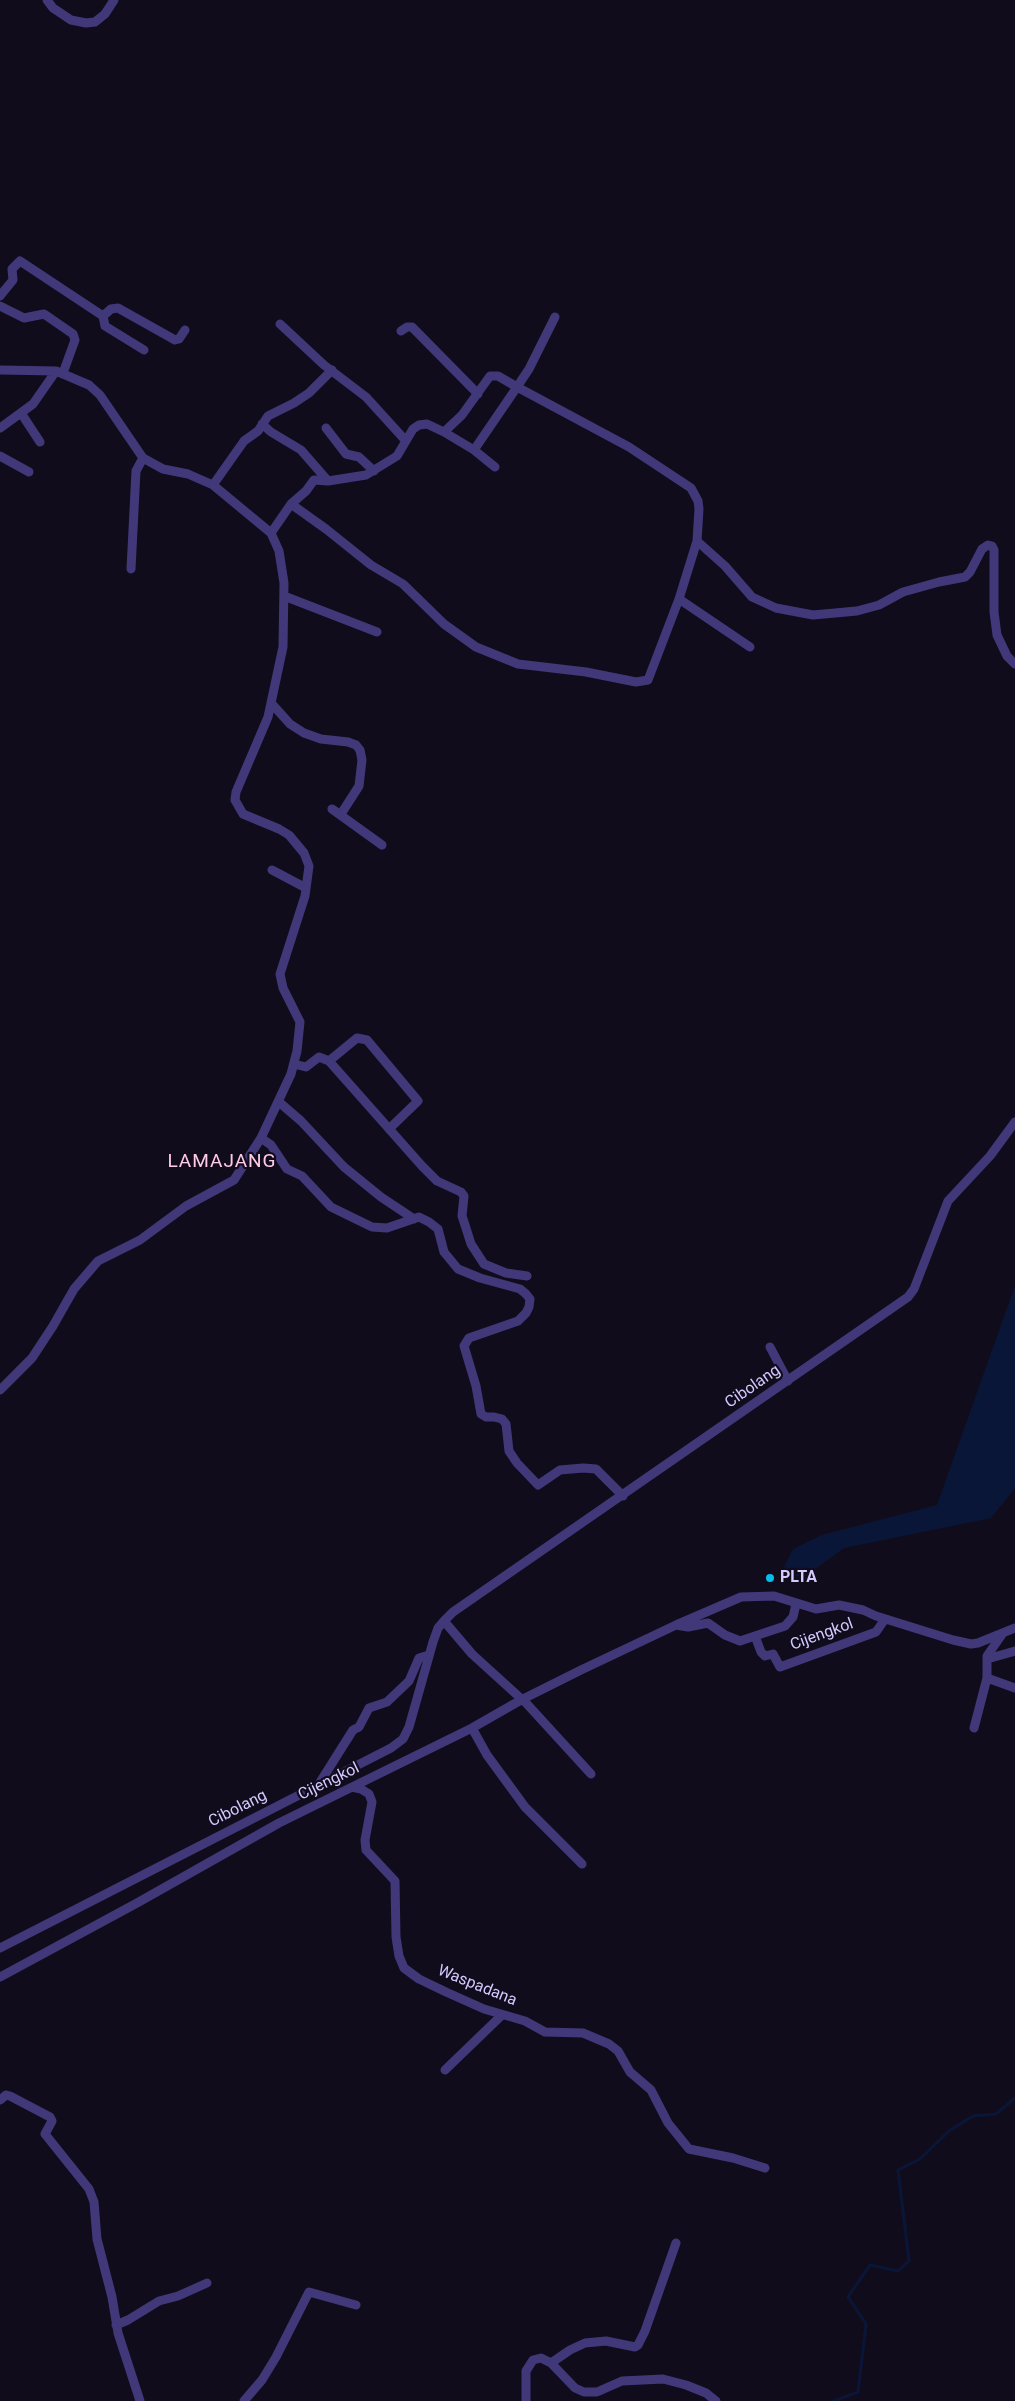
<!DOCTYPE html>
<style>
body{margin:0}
canvas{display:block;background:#100c1c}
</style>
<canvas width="1015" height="2401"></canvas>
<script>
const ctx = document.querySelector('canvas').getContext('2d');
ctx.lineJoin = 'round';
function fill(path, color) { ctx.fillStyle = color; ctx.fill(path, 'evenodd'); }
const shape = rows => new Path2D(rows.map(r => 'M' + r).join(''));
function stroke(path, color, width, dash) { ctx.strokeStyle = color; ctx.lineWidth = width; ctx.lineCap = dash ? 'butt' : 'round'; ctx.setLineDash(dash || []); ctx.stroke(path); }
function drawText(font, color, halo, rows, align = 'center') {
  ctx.font = font + ' Roboto,sans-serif'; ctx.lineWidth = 4.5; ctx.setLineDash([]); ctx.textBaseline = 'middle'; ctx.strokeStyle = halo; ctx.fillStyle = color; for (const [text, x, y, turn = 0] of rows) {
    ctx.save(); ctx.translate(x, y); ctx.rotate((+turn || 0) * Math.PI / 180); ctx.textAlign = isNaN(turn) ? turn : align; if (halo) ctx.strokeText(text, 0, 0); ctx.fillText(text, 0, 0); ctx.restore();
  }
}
const water = shape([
 [1015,1286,1015,1488,991,1518,844,1548,815,1569,792,1578,783,1569,793,1549,822,1535,937,1505]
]);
const stream = shape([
 [834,2401,858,2392,866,2324,848,2297,870,2265,898,2271,909,2261,898,2170,920,2159,949,2131,973,2116,996,2114,1015,2098]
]);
const street = shape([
 [47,0,53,8,71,20,86,23,95,22,105,14,114,0],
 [0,296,13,280,12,269,20,261,103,316],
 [0,306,24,318,44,314,73,334,75,340,63,373],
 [280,324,324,365,366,397,406,441],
 [401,331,407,327,412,327,478,394],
 [144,350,105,326,103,316,111,309,118,308,175,340,179,339,185,330],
 [0,370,56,371,89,385,100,395,143,458,163,469,188,474,213,485,271,533,279,551,284,583,283,647,268,717,236,792,235,800,243,814,279,829,289,835,304,853,309,866,305,896,280,974,283,988,300,1022,297,1051,291,1074,261,1138,234,1180,186,1206,140,1240,98,1261,74,1289,53,1326,32,1358,0,1390],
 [21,413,40,442],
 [262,424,271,432,301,450,328,481],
 [0,428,33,404,56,371],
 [326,428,346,454,359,457,374,471],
 [444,432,474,450,495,467],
 [0,456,29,472],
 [213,485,244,441,258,431,268,416,294,403,309,393,332,370],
 [291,504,326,529,371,565,403,584,444,624,476,647,518,664,586,672,636,682,648,680,679,599,697,541,699,509,698,501,691,488,629,447,517,387,474,450],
 [271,533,291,504,306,491,314,480,328,481,366,475,397,456,413,429,419,425,427,424,444,432,462,415,490,376,498,376,517,387,529,369,555,317],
 [697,541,725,566,752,597,776,608,813,615,857,611,879,605,903,592,939,582,965,577,970,572,982,549,988,545,992,546,994,550,994,612,997,635,1007,656,1015,664],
 [131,569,136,471,143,458],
 [284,596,377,632],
 [679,599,750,647],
 [272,704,290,724,304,733,321,739,348,742,356,745,360,750,362,760,359,786,341,814],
 [332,809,382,845],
 [272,870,306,888],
 [329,1061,357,1038,367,1040,418,1101,389,1129],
 [294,1064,306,1067,319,1057,329,1061,422,1166,437,1181,461,1192,464,1196,462,1216,465,1225,471,1244,484,1264,506,1273,527,1276],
 [279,1102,301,1121,344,1167,381,1197,414,1219],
 [261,1138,271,1145,287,1169,302,1176,331,1207,372,1227,387,1228,419,1217,429,1222,438,1229,444,1252,458,1269,480,1278,520,1289,526,1294,530,1299,529,1307,526,1313,518,1321,469,1338,464,1346,476,1386,481,1414,486,1417,494,1417,502,1419,506,1424,509,1451,517,1463,538,1485,560,1470,583,1468,596,1469,623,1496],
 [770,1347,788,1381],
 [444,1621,472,1654,527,1704,591,1774],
 [676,1625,688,1627,708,1623,725,1635,740,1641,785,1626,793,1617,796,1604],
 [755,1636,761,1652,765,1656,773,1654,780,1667,876,1632,885,1619],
 [987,1659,1015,1651],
 [987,1678,1015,1688],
 [472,1728,487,1755,525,1807,582,1864],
 [974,1728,987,1678,987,1656,1003,1633],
 [319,1784,353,1730,359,1727,369,1708,387,1702,409,1681,419,1658,429,1655],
 [352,1787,361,1789,369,1794,372,1802,365,1840,366,1850,395,1881,396,1937,399,1956,404,1968,419,1979,446,1992,484,2009,525,2021,545,2032,583,2033,609,2044,618,2051,630,2072,651,2090,668,2123,689,2149,733,2158,765,2168],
 [0,1948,391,1748,403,1739,409,1727,433,1642,438,1628,444,1621,453,1612,908,1297,914,1289,948,1201,990,1156,1015,1122],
 [0,1977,137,1903,279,1823,472,1728,521,1700,581,1670,676,1625,741,1597,774,1596,816,1609,839,1605,863,1610,876,1616,953,1640,971,1644,978,1643,1015,1628],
 [445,2070,502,2015],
 [0,2100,6,2095,10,2096,50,2117,52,2121,45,2134,89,2189,94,2202,97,2239,112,2297,118,2333,140,2401],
 [116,2325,128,2320,159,2301,178,2296,207,2283],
 [551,2363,570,2350,585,2343,606,2341,635,2347,638,2345,645,2331,676,2243],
 [244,2401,262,2380,276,2357,309,2292,356,2305],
 [526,2401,526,2371,533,2360,541,2358,551,2363,575,2388,584,2392,597,2392,622,2381,663,2379,686,2385,706,2393,716,2401]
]);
const markers = [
 [770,1578,5,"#06beeb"]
];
const streetNames = [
 ["Cibolang",753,1387,-35],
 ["Cijengkol",822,1635,-20],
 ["Cijengkol",329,1782,-26],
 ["Cibolang",238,1809,-27],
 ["Waspadana",477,1986,22]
];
const poiNames = [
 ["PLTA",780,1578]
];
const quarterNames = [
 ["LAMAJANG",222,1162]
];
fill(water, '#0a1637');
stroke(stream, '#0a1637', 3);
stroke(street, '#41387a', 9);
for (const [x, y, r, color] of markers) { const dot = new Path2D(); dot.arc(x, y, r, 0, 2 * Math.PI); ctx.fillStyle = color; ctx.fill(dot); stroke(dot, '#100c1c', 2); }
drawText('16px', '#d4c8fe', '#100c1c', streetNames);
drawText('bold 16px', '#d4c8fe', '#100c1c', poiNames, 'left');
ctx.letterSpacing = '1px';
drawText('19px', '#fecae6', '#100c1c', quarterNames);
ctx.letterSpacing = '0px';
</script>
